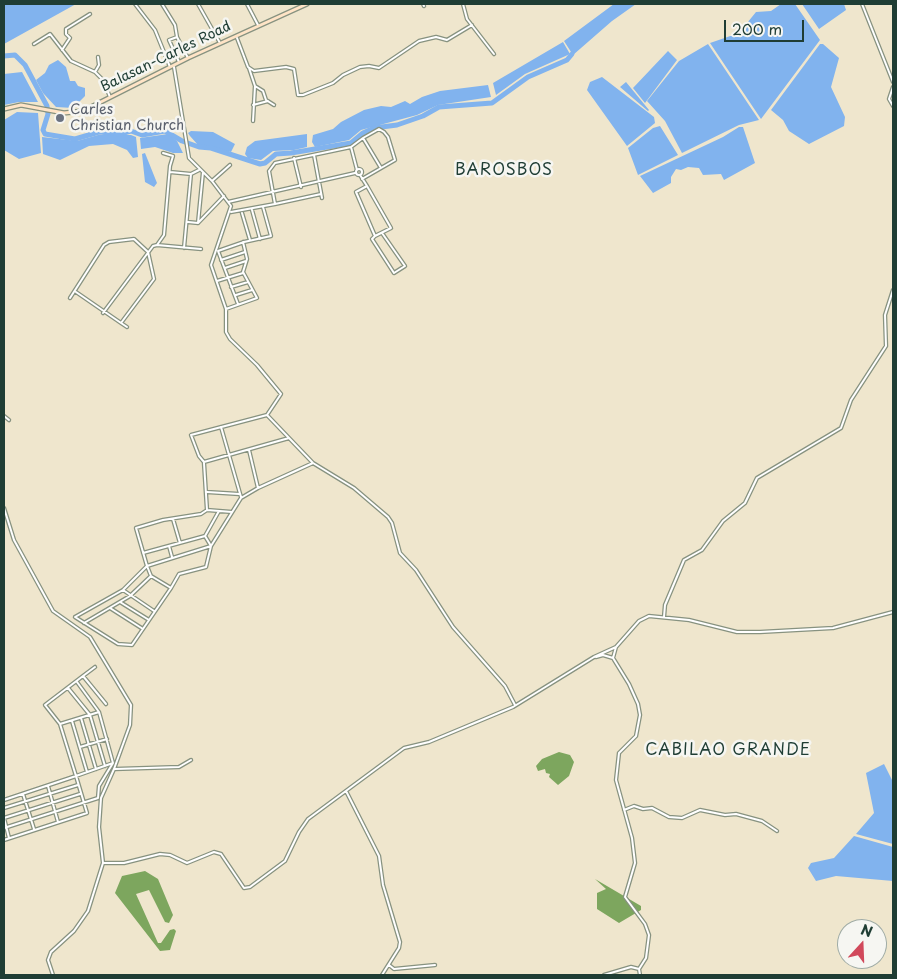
<!DOCTYPE html>
<style>
body{margin:0}
#map{position:relative;width:897px;height:979px;overflow:hidden;background:#efe6cd;font-family:"Playpen Sans",sans-serif}
canvas{display:block}
.frame{position:absolute;inset:0;border:5px solid #1f3d34;pointer-events:none}
.north{position:absolute;left:837px;top:919px;width:50px;height:50px;box-sizing:border-box;background:#f6f6f2;border:1px solid #a0aca6;border-radius:50%;rotate:20deg;font-size:14px;font-weight:700;line-height:20px;text-align:center;color:#1f3d34}
.north::after{content:'';display:block;margin:auto;width:18px;height:22px;background:#d1495b;clip-path:polygon(50% 0,100% 100%,50% 72%,0 100%)}
.scale{position:absolute;left:724px;top:20px;width:80px;height:22px;box-sizing:border-box;border:2px solid #1f3d34;border-top:0;padding-left:6px;font-size:15px;line-height:18px;white-space:nowrap;color:#1f3d34;-webkit-text-stroke:4px #f6f6f2;paint-order:stroke}
</style>
<div id="map">
<canvas width="897" height="979"></canvas>
<div class="frame"></div>
<div class="north">N</div>
<div class="scale">200 m</div>
</div>
<script>
const ctx = document.querySelector('canvas').getContext('2d');
ctx.lineJoin = 'round';
function fill(path, color) { ctx.fillStyle = color; ctx.fill(path, 'evenodd'); }
const shape = rows => new Path2D(rows.map(r => 'M' + r).join(''));
function stroke(path, color, width, dash) { ctx.strokeStyle = color; ctx.lineWidth = width; ctx.lineCap = dash ? 'butt' : 'round'; ctx.setLineDash(dash || []); ctx.stroke(path); }
function drawText(font, color, halo, rows, align = 'center') {
  ctx.font = font + ' "Playpen Sans",sans-serif'; ctx.lineWidth = 5; ctx.setLineDash([]); ctx.textBaseline = 'middle'; ctx.strokeStyle = halo; ctx.fillStyle = color; for (const [text, x, y, turn = 0] of rows) {
    ctx.save(); ctx.translate(x, y); ctx.rotate((+turn || 0) * Math.PI / 180); ctx.textAlign = isNaN(turn) ? turn : align; if (halo) ctx.strokeText(text, 0, 0); ctx.fillText(text, 0, 0); ctx.restore();
  }
}
const forest = shape([
 [559,752,570,755,574,762,569,776,558,785,549,777,550,774,546,773,545,769,538,771,536,766,542,759],
 [145,871,158,879,173,915,169,923,165,922,149,890,136,894,158,943,161,943,170,930,174,929,176,931,170,950,160,951,115,893,122,876],
 [595,879,641,906,641,910,619,923,597,909,597,893,606,889]
]);
const water = shape([
 [4,4,76,4,4,44],
 [614,4,636,4,612,21,573,55,564,41],
 [781,4,795,4,820,40,761,119,710,43,739,33,756,12,771,11],
 [802,4,844,4,846,10,819,29],
 [563,42,570,54,525,74,496,95,493,83],
 [708,44,759,120,739,125,682,153,665,121,647,101,679,61],
 [820,44,823,44,839,58,831,87,845,117,844,126,809,144,789,131,783,120,771,110],
 [668,51,677,60,645,103,633,88],
 [58,60,66,67,70,81,75,81,78,86,85,88,85,96,73,108,56,107,43,93,36,80,45,73,49,65],
 [22,72,38,102,19,102,4,105,4,74],
 [602,77,654,117,655,123,627,146,587,90,590,82],
 [626,82,649,110,648,111,620,87],
 [488,85,491,97,438,105,417,115,361,130,349,140,315,147,312,142,313,135,333,129,341,122,364,110,381,106,391,107,405,101,410,104,422,97,440,91],
 [17,112,38,113,41,153,19,159,4,150,4,120],
 [660,126,678,155,638,175,628,148,653,128],
 [739,127,743,127,755,163,724,180,721,174,703,175,699,168,688,167,681,170,676,169,671,177,671,183,653,193,640,176,723,137],
 [191,131,213,132,235,144,231,152,198,145,190,136,188,133],
 [168,134,177,141,183,153,173,153,155,147,141,149,140,138],
 [307,134,307,147,294,150,273,151,261,160,248,158,245,154,247,147,255,141],
 [98,135,131,135,136,137,138,157,133,158,127,150,113,144,89,146,60,160,43,154,42,137,77,141],
 [145,153,157,183,154,187,145,182,142,154],
 [884,764,893,782,893,844,856,834,874,813,866,773],
 [854,836,893,847,893,881,836,876,816,881,808,868,811,863,834,858]
]);
const river = shape([
 [4,56,15,55,25,65,47,106,48,114,43,130,45,134,75,139,99,132,120,134,131,131,142,135,165,131,182,141,199,147,211,148,260,164,265,163,276,154,291,153,351,143,363,133,374,128,397,125,423,116,439,107,492,103,528,77,567,60,572,54]
]);
const minor = shape([
 [135,4,155,30,170,67],
 [162,4,175,25,177,37],
 [198,4,220,43],
 [247,4,258,25],
 [423,4,424,6],
 [463,4,467,19,494,54],
 [862,4,893,82],
 [237,38,248,67,254,71,286,67,294,69,298,95,303,95,333,83,343,75,360,67,369,66,379,68,419,41,436,37,447,40,472,25],
 [34,44,50,34,71,61,95,72,103,80,110,97],
 [62,50,70,38,66,34,66,29,90,14],
 [179,62,169,40,177,37,188,58],
 [174,67,189,158,212,181,231,206,211,265,226,309,226,332,230,339,257,365,281,394,267,415],
 [249,68,255,86,253,121],
 [95,72,99,65,98,57],
 [255,86,263,91,266,100,274,105],
 [893,87,889,99,893,106],
 [253,105,268,101],
 [351,147,357,170],
 [163,153,173,156,170,166,164,235,157,245,201,249],
 [314,155,322,198],
 [294,158,301,187],
 '356 172a3 3 0 1 1 6 0a3 3 0 1 1-6 0Z',
 [170,172,191,174,199,170],
 [360,175,367,186,391,228,375,236,356,192,367,186],
 [362,179,395,160,388,137,384,132,379,129,363,138],
 [212,181,230,165],
 [321,194,275,204,269,171,275,163,351,147,363,138,381,168],
 [228,202,355,173],
 [252,210,260,239],
 [231,212,275,204],
 [242,213,250,240],
 [188,222,198,223],
 [198,223,203,172],
 [198,223,224,196],
 [375,236,372,239,394,273,405,266,382,233],
 [184,248,191,174],
 [221,260,245,252],
 [225,268,246,261],
 [217,281,243,273],
 [231,287,248,282],
 [76,292,121,323],
 [236,295,252,290],
 [70,298,104,245,109,242,134,239,148,252,154,279,121,323,127,327],
 [238,304,218,251,244,242,271,236,263,207],
 [226,309,257,298,243,272,247,259,243,242],
 [103,313,153,246,157,245],
 [4,416,9,420],
 [221,427,241,497],
 [289,438,204,462,199,456,191,435,267,415,313,463,354,488,388,517,392,523,400,553,416,570,453,627,505,686,515,705],
 [249,450,258,488,313,463],
 [204,463,207,510],
 [207,492,239,494],
 [4,508,14,540,53,611,90,637,131,705,130,725,114,769,101,798,99,827,103,863],
 [232,512,207,510,201,514,163,520,136,528,147,566,151,576,171,588,132,645,118,644,75,617,123,590,147,566,211,546,241,498,258,488],
 [173,519,180,543],
 [169,546,172,557],
 [143,553,205,536,219,511],
 [171,588,179,574,206,567,211,546,205,536],
 [123,590,154,611],
 [120,602,149,620],
 [110,608,143,629],
 [664,617,665,605,684,560,702,550,723,521,745,503,757,478,841,428,851,400,886,346,885,315,893,290],
 [84,623,130,596,151,576],
 [596,657,603,655,613,658],
 [83,676,95,667],
 [77,682,99,712],
 [68,688,90,715,105,766],
 [99,712,113,763,76,776,60,724,99,712],
 [81,718,96,769],
 [72,721,87,772],
 [60,724,45,705,83,676,106,704],
 [80,747,107,739],
 [115,769,179,767,191,760],
 [48,786,58,822],
 [346,791,379,856,383,885,400,942,399,948,382,975],
 [23,794,34,829],
 [98,798,99,786,113,763],
 [4,800,76,776,87,813,4,840],
 [4,808,78,785],
 [624,810,634,806,643,809,652,808,669,817,682,818,700,810,725,815,736,814,762,821,777,831],
 [4,818,80,794],
 [4,818,9,838],
 [4,828,98,798],
 [389,965,394,969,435,965],
 [53,975,48,960,51,952,74,931,88,911,103,863,124,863,160,854,170,855,187,863,214,852,221,854,244,888,250,887,285,861,299,832,308,819,404,748,429,742,513,707,594,657,616,647],
 [604,975,631,967,639,969],
 [640,975,639,969,646,958,649,935,645,924,625,897,635,863,632,838,616,780,619,753,636,736,640,715,638,704,629,684,613,658,616,647,639,621,649,616,689,620,737,632,760,632,833,628,893,612]
]);
const secondary = shape([
 [4,109,21,105,64,113,83,111,188,58,307,4]
]);
const markers = [
 [60,118,5,"#6b7280"]
];
const streetNames = [
 ["Balasan-Carles Road",166,57,-26]
];
const worshipNames = [
 ["Carles",70,110],
 ["Christian Church",70,126]
];
const quarterNames = [
 ["BAROSBOS",504,171],
 ["CABILAO GRANDE",728,751]
];
fill(forest, '#7da65e');
fill(water, '#81b3ee');
stroke(river, '#81b3ee', 5);
stroke(minor, '#879280', 4.5);
stroke(secondary, '#879280', 5.5);
stroke(minor, '#fff', 2);
stroke(secondary, '#ffe4c6', 3);
for (const [x, y, r, color] of markers) { const dot = new Path2D(); dot.arc(x, y, r, 0, 2 * Math.PI); ctx.fillStyle = color; ctx.fill(dot); stroke(dot, '#f6f6f2', 2); }
drawText('14px', '#1f3d34', '#f6f6f2', streetNames);
drawText('14px', '#5b616d', '#f6f6f2', worshipNames, 'left');
ctx.letterSpacing = '1px';
drawText('16px', '#1f3d34', '#f6f6f2', quarterNames);
ctx.letterSpacing = '0px';
</script>
